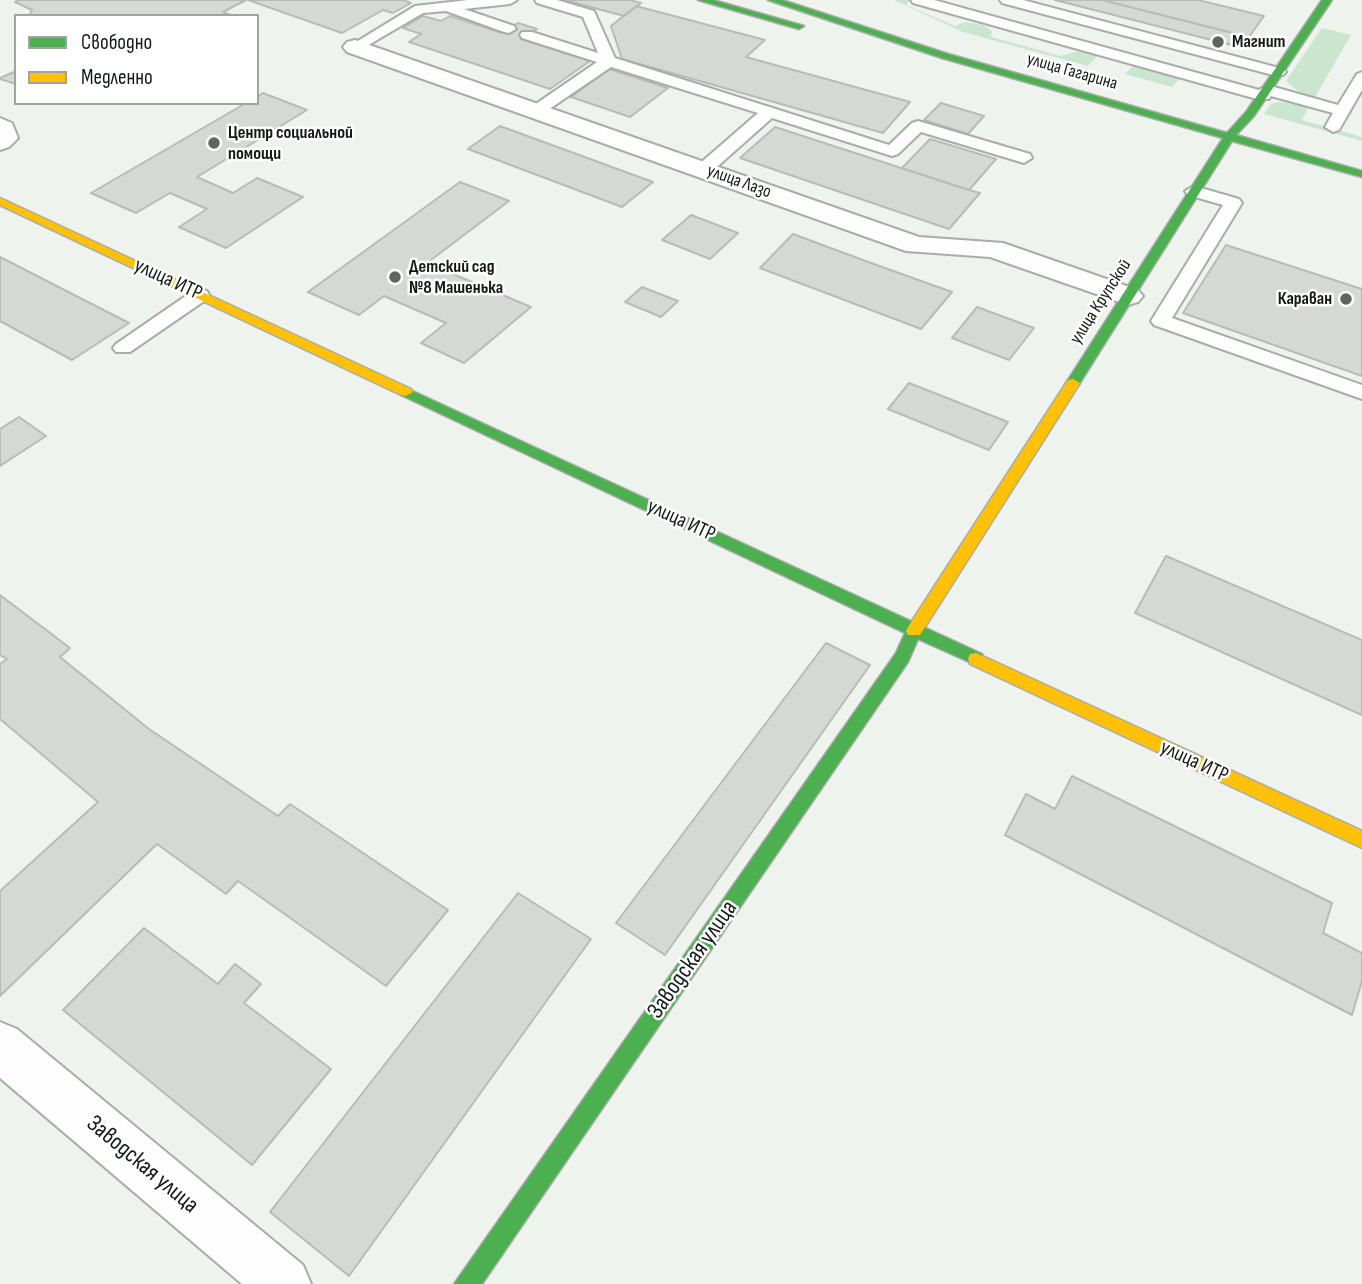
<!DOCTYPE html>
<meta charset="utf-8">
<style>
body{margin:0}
#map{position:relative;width:1362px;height:1284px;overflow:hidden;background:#eef3ee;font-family:"Sofia Sans Condensed",sans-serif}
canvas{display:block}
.legend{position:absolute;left:14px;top:14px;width:245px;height:91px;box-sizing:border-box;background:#fff;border:2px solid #a1a3a2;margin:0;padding:9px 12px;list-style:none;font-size:21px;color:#151916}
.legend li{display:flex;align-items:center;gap:14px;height:35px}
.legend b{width:35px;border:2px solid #a1a3a2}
</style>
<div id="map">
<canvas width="1362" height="1284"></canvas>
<ul class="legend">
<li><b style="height:9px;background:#4caf50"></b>Свободно</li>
<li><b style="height:9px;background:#ffc107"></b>Медленно</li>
</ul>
</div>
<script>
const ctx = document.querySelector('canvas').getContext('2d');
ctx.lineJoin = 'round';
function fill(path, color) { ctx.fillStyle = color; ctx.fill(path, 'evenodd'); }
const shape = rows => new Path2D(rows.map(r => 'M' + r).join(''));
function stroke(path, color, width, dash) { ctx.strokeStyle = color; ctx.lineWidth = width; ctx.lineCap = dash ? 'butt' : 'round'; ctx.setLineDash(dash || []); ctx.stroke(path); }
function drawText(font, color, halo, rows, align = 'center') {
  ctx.font = font + ' "Sofia Sans Condensed",sans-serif'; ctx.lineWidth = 5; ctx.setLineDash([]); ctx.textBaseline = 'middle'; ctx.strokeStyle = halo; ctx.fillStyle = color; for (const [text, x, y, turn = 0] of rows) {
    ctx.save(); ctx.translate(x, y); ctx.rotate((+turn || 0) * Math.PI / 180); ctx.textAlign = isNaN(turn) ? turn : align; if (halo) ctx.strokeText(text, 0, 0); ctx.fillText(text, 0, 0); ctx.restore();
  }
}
const green = shape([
 [894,0,910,0,906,5,955,26,965,22,983,25,992,31,991,37,1061,56,1083,50,1099,54,1088,66,963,32],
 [1322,28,1351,35,1315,97,1299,92,1286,81],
 [1134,65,1180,78,1172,87,1125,74],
 [1280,102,1309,106,1302,120,1362,137,1362,141,1264,114,1271,104]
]);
const building = shape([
 [19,0,246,0,223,12,233,16,29,16,32,10,15,2,19,0],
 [248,0,403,0,411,3,393,13,383,10,342,33,248,0],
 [565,0,630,0,641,3,624,16,565,0],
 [1055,0,1102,0,1249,37,1243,48,1055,0],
 [1102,0,1198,0,1264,16,1249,37,1102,0],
 [636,6,765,40,746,57,910,102,883,133,622,59,611,26,636,6],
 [423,16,441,21,450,16,502,33,518,23,537,29,521,39,590,61,550,89,409,42,421,34,403,28,423,16],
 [609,69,668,88,630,117,571,97,609,69],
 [16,71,16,84,0,79,0,78,16,71],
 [263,93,307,110,197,177,233,193,257,178,303,197,226,248,179,227,207,209,170,193,136,213,91,193,246,103,257,103,257,97,263,93],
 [941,103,984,116,968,134,924,120,941,103],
 [500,126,653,182,622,207,468,149,500,126],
 [775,127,969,190,980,193,949,229,740,158,775,127],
 [930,139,996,159,969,190,902,168,930,139],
 [460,182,509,201,427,263,531,307,464,363,421,343,446,323,384,296,359,315,308,292,460,182],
 [691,215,738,233,710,259,662,240,691,215],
 [793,234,871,263,952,292,921,329,760,268,793,234],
 [1226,245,1362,289,1362,376,1183,313,1226,245],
 [0,257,39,277,129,323,72,360,0,321,0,257],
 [642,287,678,301,661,317,625,302,642,287],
 [977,307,1034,328,1009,360,952,338,977,307],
 [909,383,1008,422,989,450,888,409,909,383],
 [19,417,46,436,0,466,0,429,19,417],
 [1166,556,1362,640,1362,715,1135,613,1166,556],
 [0,595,70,648,60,657,149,729,278,816,290,804,448,910,386,986,238,881,226,894,157,844,0,996,0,891,98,802,0,719,0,664,7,659,0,655,0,595],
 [826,643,870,665,665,955,616,923,826,643],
 [1072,776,1332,903,1323,933,1362,953,1362,981,1352,1015,1005,835,1026,794,1055,809,1072,776],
 [518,893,591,939,349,1276,270,1212,518,893],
 [144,928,218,984,235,964,261,984,244,1003,331,1069,252,1165,63,1010,144,928]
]);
const lane = shape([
 [468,0,517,0,510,4,464,9,514,26,516,29,509,33,504,32,446,11,423,13,360,50,355,51,348,47,415,6,468,0],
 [535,0,557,0,594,11,615,58,889,145,912,123,918,121,1030,154,1032,158,1024,163,921,132,898,154,892,156,772,118,709,174,697,174,695,170,697,166,758,113,611,67,542,114,530,114,528,111,530,108,597,62,522,38,520,35,522,32,532,32,598,53,583,17,537,3,535,0],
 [911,0,934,0,1259,90,1267,85,1338,105,1357,74,1362,72,1362,90,1339,130,1333,132,1325,127,1333,113,1271,96,1269,99,1257,99,913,3,911,0],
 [1000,0,1023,0,1283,69,1286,72,1283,75,1273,75,1002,3,1000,0],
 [1194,186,1239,199,1242,203,1172,318,1362,385,1362,399,1154,325,1151,321,1223,205,1188,195,1185,191,1194,186],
 [200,289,207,291,209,295,207,299,130,352,116,352,113,348,116,344,193,291,200,289]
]);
const street = shape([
 [355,40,919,237,1003,243,1138,290,1143,296,1138,302,1128,305,990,257,906,251,347,52,343,47,347,42,355,40],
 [0,118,12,123,18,138,9,147,0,150,0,118],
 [0,1022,17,1029,303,1265,311,1284,242,1284,0,1078,0,1022]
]);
const fast = shape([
 [698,0,713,0,804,26,799,29,698,0],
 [768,0,782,0,948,54,1227,133,1246,112,1322,0,1332,0,1254,116,1236,135,1362,171,1362,177,1232,141,1078,386,1068,386,1066,383,1223,138,942,58,768,0],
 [406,388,982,654,984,659,982,664,976,665,918,639,908,662,482,1284,454,1284,896,653,905,633,401,395,399,392,406,388]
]);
const slow = shape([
 [0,198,411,389,413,392,406,396,401,395,0,205,0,198],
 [1073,379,1080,383,920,635,908,635,906,631,908,627,1068,380,1073,379],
 [976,653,1362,831,1362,848,970,664,968,659,970,654,976,653]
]);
const markers = [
 [1218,42,7,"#616562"],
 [214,143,7,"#616562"],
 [395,277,7,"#616562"],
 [1346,299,7,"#616562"]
];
const farPoinames = [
 ["Магнит",1232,42],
 ["Центр социальной",228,133],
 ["помощи",228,154],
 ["Детский сад",409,267],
 ["№8 Машенька",409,288],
 ["Караван",1332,299,"right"]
];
const farStreetnames = [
 ["улица Гагарина",1072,72,16],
 ["улица Лазо",739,182,20],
 ["улица Крупской",1101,302,-57]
];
const streetNames = [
 ["улица ИТР",168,280,25],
 ["улица ИТР",681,521,25],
 ["улица ИТР",1194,762,25]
];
const nearStreetnames = [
 ["Заводская улица",693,960,-55],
 ["Заводская улица",142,1165,40]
];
fill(green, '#cae6cf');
fill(building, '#d5d8d5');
stroke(building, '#b8bbb8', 2);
stroke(lane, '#a9aca9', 4);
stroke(street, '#a9aca9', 4);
stroke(fast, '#a9aca9', 3);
stroke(slow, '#a9aca9', 3);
fill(lane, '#fcfdfc');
fill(street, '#fcfdfc');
fill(fast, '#4caf50');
fill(slow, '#ffc107');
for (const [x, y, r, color] of markers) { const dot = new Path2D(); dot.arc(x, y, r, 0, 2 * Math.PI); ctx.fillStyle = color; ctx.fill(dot); stroke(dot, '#fff', 2.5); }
drawText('bold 18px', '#151916', '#fff', farPoinames, 'left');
drawText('18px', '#151916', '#fff', farStreetnames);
drawText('21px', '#151916', '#fff', streetNames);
drawText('24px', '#151916', '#fff', nearStreetnames);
</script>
